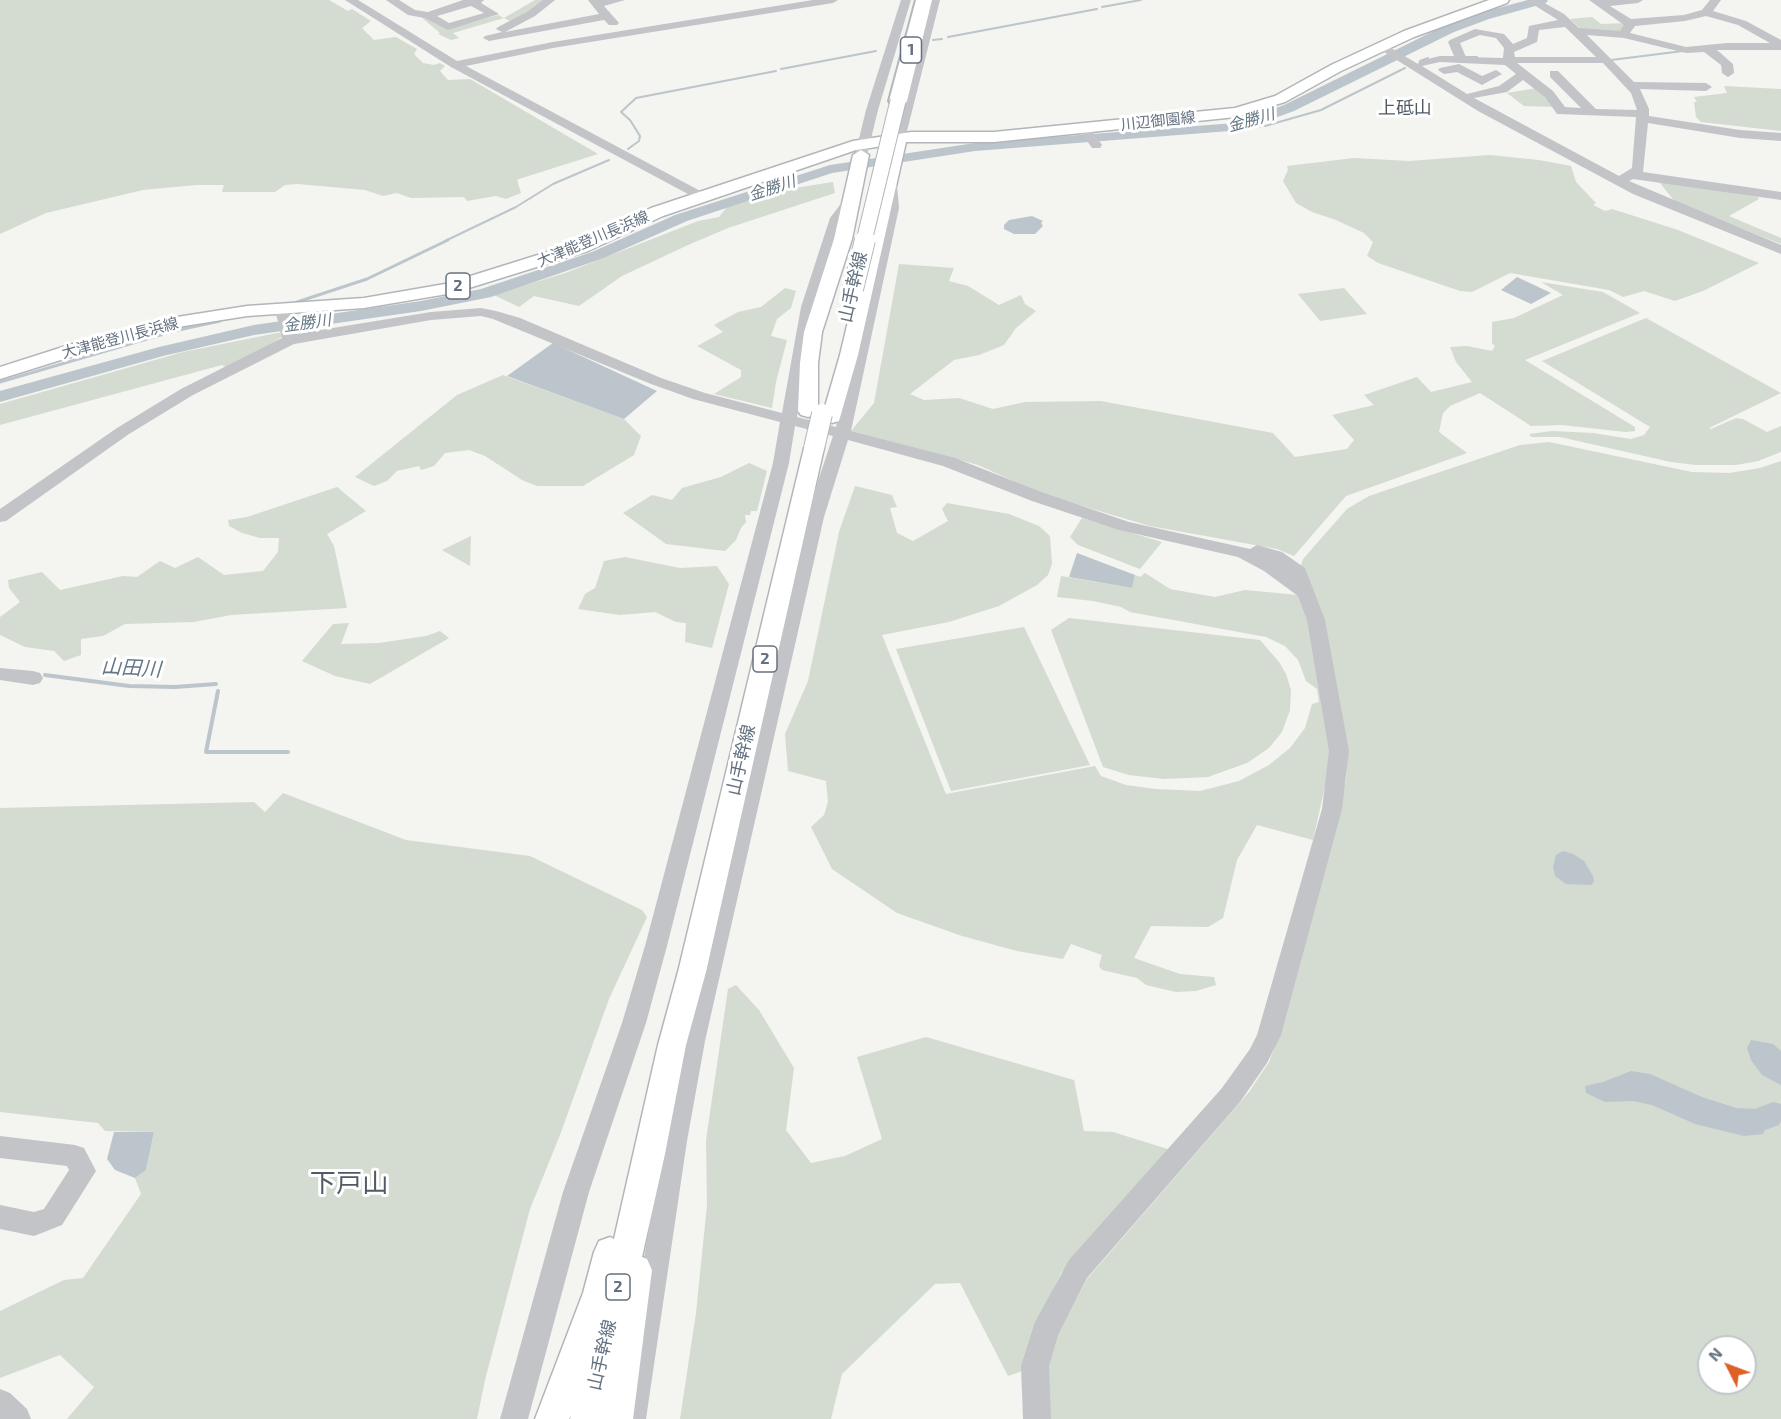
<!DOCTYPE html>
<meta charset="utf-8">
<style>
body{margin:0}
#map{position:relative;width:1781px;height:1419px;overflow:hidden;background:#f4f4f0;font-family:"Exo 2",sans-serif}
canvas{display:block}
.north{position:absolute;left:1697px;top:1335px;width:60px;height:60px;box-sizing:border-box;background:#fff;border:2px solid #c1c6cc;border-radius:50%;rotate:312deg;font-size:16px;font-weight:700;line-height:24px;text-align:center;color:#647180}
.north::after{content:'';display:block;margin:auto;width:21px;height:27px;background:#dd6127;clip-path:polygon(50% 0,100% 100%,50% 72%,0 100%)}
</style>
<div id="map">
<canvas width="1781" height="1419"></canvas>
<div class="north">N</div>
</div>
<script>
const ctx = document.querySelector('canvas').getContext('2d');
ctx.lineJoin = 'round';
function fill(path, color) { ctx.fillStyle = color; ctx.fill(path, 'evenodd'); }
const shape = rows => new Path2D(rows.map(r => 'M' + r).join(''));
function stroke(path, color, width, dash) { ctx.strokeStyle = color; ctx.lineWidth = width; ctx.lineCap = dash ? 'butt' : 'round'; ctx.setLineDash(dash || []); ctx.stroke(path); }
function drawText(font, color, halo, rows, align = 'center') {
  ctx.font = font + ' "Exo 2","Noto Sans JP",sans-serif'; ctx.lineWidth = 6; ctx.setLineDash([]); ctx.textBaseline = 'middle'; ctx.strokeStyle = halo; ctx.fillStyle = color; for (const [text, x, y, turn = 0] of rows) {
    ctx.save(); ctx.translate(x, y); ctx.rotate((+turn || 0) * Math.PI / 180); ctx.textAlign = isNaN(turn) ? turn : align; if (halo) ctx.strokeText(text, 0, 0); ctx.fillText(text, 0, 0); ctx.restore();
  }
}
const green = shape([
 [0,0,329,0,348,11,352,9,371,21,362,28,374,40,396,37,417,49,414,54,423,63,434,65,440,63,445,66,440,71,448,80,470,79,598,154,519,179,517,180,521,193,506,199,496,196,467,201,464,197,411,198,397,193,383,196,365,190,298,184,285,185,275,192,222,192,224,185,196,185,143,190,46,213,0,234],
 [535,0,547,0,512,22,504,18,453,33,459,38,451,40,438,34,440,33,420,16,410,16,424,15,447,29,498,15,504,18],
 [1592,17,1601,24,1626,23,1622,32,1582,30,1570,19],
 [1724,86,1781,89,1781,131,1701,122,1696,117,1694,102,1697,102,1694,97,1727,93],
 [1537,88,1555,107,1524,106,1507,93],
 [1490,155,1539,160,1571,166,1576,182,1596,203,1593,205,1605,211,1612,209,1678,230,1759,263,1703,291,1675,301,1644,291,1623,297,1609,290,1510,273,1472,292,1460,291,1378,263,1367,256,1373,242,1364,233,1336,220,1312,212,1296,203,1283,181,1288,170,1287,166,1354,158,1409,161],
 [1666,181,1758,197,1759,199,1729,216,1781,238,1781,244,1676,203,1660,183],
 [833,182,835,193,728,228,688,245,622,276,579,306,534,296,519,307,494,295,568,272,698,221,719,217,727,207,775,191],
 [899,264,954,268,949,281,968,286,999,305,1021,295,1025,304,1036,311,1016,328,1004,345,979,355,954,360,910,394,924,400,959,398,993,409,1025,402,1101,401,1273,433,1295,457,1347,449,1354,440,1332,415,1374,405,1364,395,1417,377,1431,392,1472,382,1456,362,1450,347,1467,346,1492,351,1495,346,1492,343,1492,322,1514,318,1563,295,1541,282,1603,292,1640,313,1525,360,1635,427,1635,431,1626,432,1562,425,1531,426,1480,393,1450,406,1443,413,1439,432,1467,453,1346,496,1294,556,1277,549,1150,526,1045,495,978,465,851,431,874,403],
 [785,288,796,291,791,308,777,319,771,336,787,340,776,382,772,408,714,394,741,377,741,370,697,346,723,332,714,325,738,312,761,307],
 [1344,288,1367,314,1320,321,1298,294],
 [1646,318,1781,393,1709,428,1711,429,1736,418,1743,419,1767,432,1781,426,1781,452,1758,461,1736,465,1696,465,1671,462,1560,437,1531,437,1529,434,1552,431,1593,433,1631,439,1644,435,1650,427,1542,361],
 [282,332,283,336,261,351,227,368,222,365,0,425,0,404,183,352],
 [503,375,624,419,641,436,634,455,583,486,537,486,522,480,485,456,469,450,445,453,434,466,421,470,419,466,397,471,387,481,374,486,355,477,457,395],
 [1549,442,1692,472,1729,473,1760,468,1781,461,1781,1419,1047,1419,1045,1396,1052,1345,1087,1279,1249,1092,1269,1062,1274,1049,1338,822,1346,780,1348,753,1327,642,1300,568,1303,559,1347,509,1369,496,1520,445],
 [1709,1347,1745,1347,1745,1383,1709,1383],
 [749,463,767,471,757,511,751,511,750,515,745,515,746,522,741,528,736,540,725,551,666,544,623,513,652,495,672,500,682,488,721,477],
 [855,486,892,495,897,507,890,508,897,533,913,541,948,521,942,509,947,503,1009,514,1039,526,1050,536,1052,564,1048,575,1037,585,999,606,949,622,882,635,946,794,1095,766,1101,776,1126,785,1156,789,1200,791,1239,781,1269,765,1290,748,1305,728,1312,704,1319,702,1317,689,1306,681,1298,660,1285,646,1266,637,1130,612,1121,607,1093,601,1057,597,1061,576,1132,588,1135,575,1140,577,1145,573,1170,589,1215,597,1245,590,1299,595,1306,608,1328,726,1330,764,1313,840,1257,825,1237,860,1223,918,1208,927,1151,926,1134,958,1180,974,1214,977,1216,985,1196,991,1176,992,1146,985,1137,978,1102,970,1099,966,1102,955,1071,944,1063,959,1017,951,962,936,897,913,832,869,811,827,824,815,828,802,826,781,788,771,785,734,808,681,839,532],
 [337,487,366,511,327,534,334,546,347,608,231,615,194,622,125,624,103,636,81,639,81,655,64,661,54,651,25,647,0,635,0,617,20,602,9,588,8,580,42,572,60,590,123,576,137,577,160,561,175,568,198,557,224,575,263,571,278,552,279,538,260,538,242,533,229,526,228,520,247,517],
 [1082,518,1162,542,1140,569,1078,545,1070,537],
 [471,536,470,566,442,550],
 [625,557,680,568,717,566,729,584,712,648,685,642,686,623,676,622,655,612,620,615,578,609,585,594,595,588,604,561],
 [1069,618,1260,640,1279,662,1286,674,1291,690,1290,710,1282,732,1269,748,1247,763,1208,777,1164,779,1129,775,1103,767,1051,630],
 [349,623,341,644,379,643,426,636,440,631,449,638,370,684,335,676,302,661,333,624],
 [1024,627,1090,765,951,791,896,649],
 [283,793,406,840,530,856,642,910,647,917,609,999,560,1135,530,1209,485,1380,477,1419,67,1419,94,1387,60,1355,0,1378,0,1311,64,1280,83,1278,141,1194,135,1178,146,1170,154,1132,105,1131,98,1123,0,1112,0,808,254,802,265,812],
 [736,985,759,1010,794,1068,786,1130,811,1163,845,1156,882,1139,857,1057,926,1037,1074,1080,1084,1131,1113,1132,1171,1150,1061,1273,1034,1330,1022,1371,1008,1376,960,1283,935,1284,842,1374,831,1419,680,1419,696,1313,707,1205,706,1140,728,989]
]);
const water = shape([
 [1032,216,1043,221,1041,223,1043,226,1035,234,1014,234,1004,229,1004,225,1009,220],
 [1517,277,1551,293,1531,304,1501,290],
 [553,343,657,391,624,419,507,376],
 [1077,553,1135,575,1132,588,1069,577],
 [1563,851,1573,854,1584,861,1593,876,1594,882,1591,885,1566,884,1555,876,1553,867,1556,855],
 [1751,1040,1773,1044,1781,1051,1781,1085,1762,1075,1751,1060,1747,1048],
 [1631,1071,1650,1074,1702,1097,1736,1108,1755,1109,1773,1102,1781,1104,1781,1121,1779,1125,1765,1130,1763,1134,1744,1136,1695,1124,1652,1105,1633,1101,1605,1102,1586,1093,1585,1086,1603,1082],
 [114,1132,154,1132,146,1170,135,1178,115,1170,107,1159]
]);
const streamFar2 = shape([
 [1102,7,1141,0],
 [948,37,1097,9],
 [933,40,942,39],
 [1466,57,1477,57],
 [1611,60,1683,51],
 [1420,61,1428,58],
 [781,69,876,51],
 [1237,127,1265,126,1321,110,1405,68],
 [628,149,639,141,640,136,630,120,621,112,636,98,776,71],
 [445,241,516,207,553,184,609,160]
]);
const streamFar1 = shape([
 [288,305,367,279,448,240],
 [0,382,174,331,220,321]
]);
const stream = shape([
 [45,675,129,686,175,687,216,684],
 [218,691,206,752,288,752]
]);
const river = shape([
 [1528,0,1548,0,1546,3,1489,19,1454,32,1294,111,1242,130,975,151,832,173,687,221,604,258,491,297,421,311,254,335,163,356,0,402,0,391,159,347,254,325,421,301,481,289,592,252,675,215,830,165,975,143,1235,123,1284,105,1444,26,1479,13,1528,0]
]);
const minor = shape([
 [345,0,358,0,457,61,553,42,813,0,838,0,833,3,553,48,466,66,706,194,708,197,701,201,451,67,345,0],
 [386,0,399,0,415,10,428,12,463,0,484,0,481,3,499,14,448,30,425,18,408,15,386,0],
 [471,6,484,13,449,23,437,16,471,6],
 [543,0,555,0,535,16,505,32,599,14,588,0,625,0,604,6,619,23,617,25,609,25,604,20,489,41,483,38,485,36,502,32,496,29,498,27,527,12,543,0],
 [901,0,911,0,878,110,867,155,866,158,856,158,855,155,866,110,901,0],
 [930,0,940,0,905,139,899,143,893,139,930,0],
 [1526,0,1539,0,1564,14,1579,28,1620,31,1624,25,1589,0,1643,0,1638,3,1610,6,1631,19,1684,15,1702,10,1710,0,1721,0,1713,11,1746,21,1781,40,1781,50,1717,50,1733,64,1734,73,1728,77,1722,73,1721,65,1704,52,1686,53,1624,38,1587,35,1634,82,1706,83,1712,87,1706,91,1640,89,1649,109,1649,116,1740,130,1781,133,1781,141,1740,138,1648,123,1643,172,1781,192,1781,200,1633,179,1629,181,1781,245,1781,254,1633,194,1478,111,1376,47,1378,45,1386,45,1418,64,1419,61,1440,56,1454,56,1448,42,1450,40,1475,29,1504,34,1513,44,1527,38,1529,26,1558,20,1526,0],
 [1706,16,1738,25,1770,43,1727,43,1686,47,1630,33,1635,26,1685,21,1706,16],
 [1565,27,1596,57,1515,57,1514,52,1537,42,1539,30,1565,27],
 [1480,35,1496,38,1504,48,1503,58,1466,57,1460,43,1480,35],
 [1440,62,1505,65,1516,74,1499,86,1467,94,1422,66,1440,62],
 [1517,63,1603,63,1631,93,1637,110,1596,109,1558,71,1550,71,1550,77,1581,108,1565,107,1553,91,1517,63],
 [1523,80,1545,97,1557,114,1636,117,1632,168,1619,176,1474,98,1507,92,1523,80],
 [1459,64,1482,76,1496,70,1502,74,1482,85,1457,72,1444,74,1438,70,1440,68,1459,64],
 [1084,124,1088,125,1100,142,1102,145,1100,148,1092,148,1078,128,1084,124],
 [890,181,897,185,899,208,851,431,955,458,1044,493,1129,522,1250,549,1257,545,1282,552,1305,568,1325,620,1349,751,1342,809,1281,1035,1267,1063,1240,1102,1087,1278,1058,1335,1049,1366,1051,1419,1023,1419,1021,1366,1035,1322,1069,1260,1222,1088,1250,1049,1257,1035,1322,809,1329,751,1307,620,1298,596,1264,571,1238,557,1119,530,1032,501,943,466,848,440,824,517,705,1041,687,1141,646,1419,618,1419,663,1141,681,1041,806,517,833,436,795,426,789,463,667,946,646,1023,589,1192,528,1419,500,1419,563,1192,622,1023,645,946,773,463,780,422,693,399,651,384,493,319,481,316,431,320,294,344,193,395,129,434,6,521,0,522,0,509,117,428,181,389,282,338,275,310,282,306,289,310,296,334,431,312,481,308,496,311,520,318,661,378,705,393,782,413,801,307,830,218,846,197,851,196,858,200,844,219,815,307,797,417,836,427,882,226,885,208,883,185,890,181],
 [0,668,33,671,40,673,43,678,40,683,33,685,0,680,0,668],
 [0,1136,75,1145,84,1148,96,1171,62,1225,34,1236,0,1229,0,1205,34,1212,44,1209,69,1170,67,1166,0,1158,0,1136],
 [0,1389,10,1393,27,1409,31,1419,0,1419,0,1389]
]);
const major = shape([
 [1489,0,1509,0,1507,3,1414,37,1341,71,1285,102,1236,117,994,142,906,142,858,355,839,421,832,423,825,421,822,417,840,355,890,145,856,150,663,216,588,251,453,293,364,308,247,316,178,327,83,353,0,379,0,367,69,345,177,317,247,306,364,298,445,284,576,243,651,208,853,141,911,132,994,132,1235,108,1275,96,1331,65,1404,31,1489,0],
 [861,150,869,155,852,239,822,332,818,363,818,411,815,415,808,417,801,415,798,411,800,363,804,332,834,239,853,155,861,150],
 [814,442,821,444,824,448,706,972,686,1045,665,1154,642,1257,647,1259,652,1270,633,1419,570,1419,571,1415,569,1419,535,1419,583,1293,594,1252,599,1241,610,1237,614,1239,658,1045,678,972,804,448,807,444,814,442]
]);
const highway = shape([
 [916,0,932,0,907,101,904,105,898,106,892,105,889,101,916,0]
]);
const majorBridgeFar1 = shape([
 [864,241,898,101]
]);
const majorBridge = shape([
 [853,289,865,240],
 [814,448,822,414]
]);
const farStreetnames = [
 ["川辺御園線",1158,121,-6],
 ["大津能登川長浜線",593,239,-23],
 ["大津能登川長浜線",120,338,-15]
];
const shields = [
 [911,50,21],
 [458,286,24],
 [765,659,24],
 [618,1287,24]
];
const shieldNames = [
 ["1",911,50],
 ["2",458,286],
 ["2",765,659],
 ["2",618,1287]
];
const farWaternames = [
 ["金勝川",1251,120,-16],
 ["金勝川",772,188,-18],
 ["金勝川",307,323,-8]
];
const farQuarternames = [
 ["上砥山",1405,108]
];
const streetNames = [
 ["山手幹線",853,287,-77],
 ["山手幹線",741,760,-77],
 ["山手幹線",602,1355,-77]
];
const waterNames = [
 ["山田川",131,668,3]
];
const nearQuarternames = [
 ["下戸山",349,1183]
];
fill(green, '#d4dbd1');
fill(water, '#bcc5cb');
stroke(streamFar2, '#bcc5cb', 2);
stroke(streamFar1, '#bcc5cb', 3);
stroke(stream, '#bcc5cb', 4);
fill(river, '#bcc5cb');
stroke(major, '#b2b6ba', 3);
stroke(highway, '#b4b7ba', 4);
fill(minor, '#c2c4c8');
fill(major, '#fff');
fill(highway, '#fff');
stroke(majorBridgeFar1, '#b2b6ba', 17, []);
stroke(majorBridge, '#b2b6ba', 22, []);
stroke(majorBridgeFar1, '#fff', 15);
stroke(majorBridge, '#fff', 20);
drawText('15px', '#647180', '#fff', farStreetnames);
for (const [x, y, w] of shields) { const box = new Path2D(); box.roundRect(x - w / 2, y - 13, w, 26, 4.5); ctx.fillStyle = '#fff'; ctx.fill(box); stroke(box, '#647180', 1.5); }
drawText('bold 16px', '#647180', null, shieldNames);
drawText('italic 16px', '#647985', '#fff', farWaternames);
drawText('18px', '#515b65', '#fff', farQuarternames);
drawText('18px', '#647180', '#fff', streetNames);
drawText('italic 20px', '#647985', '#fff', waterNames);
drawText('26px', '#515b65', '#fff', nearQuarternames);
</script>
